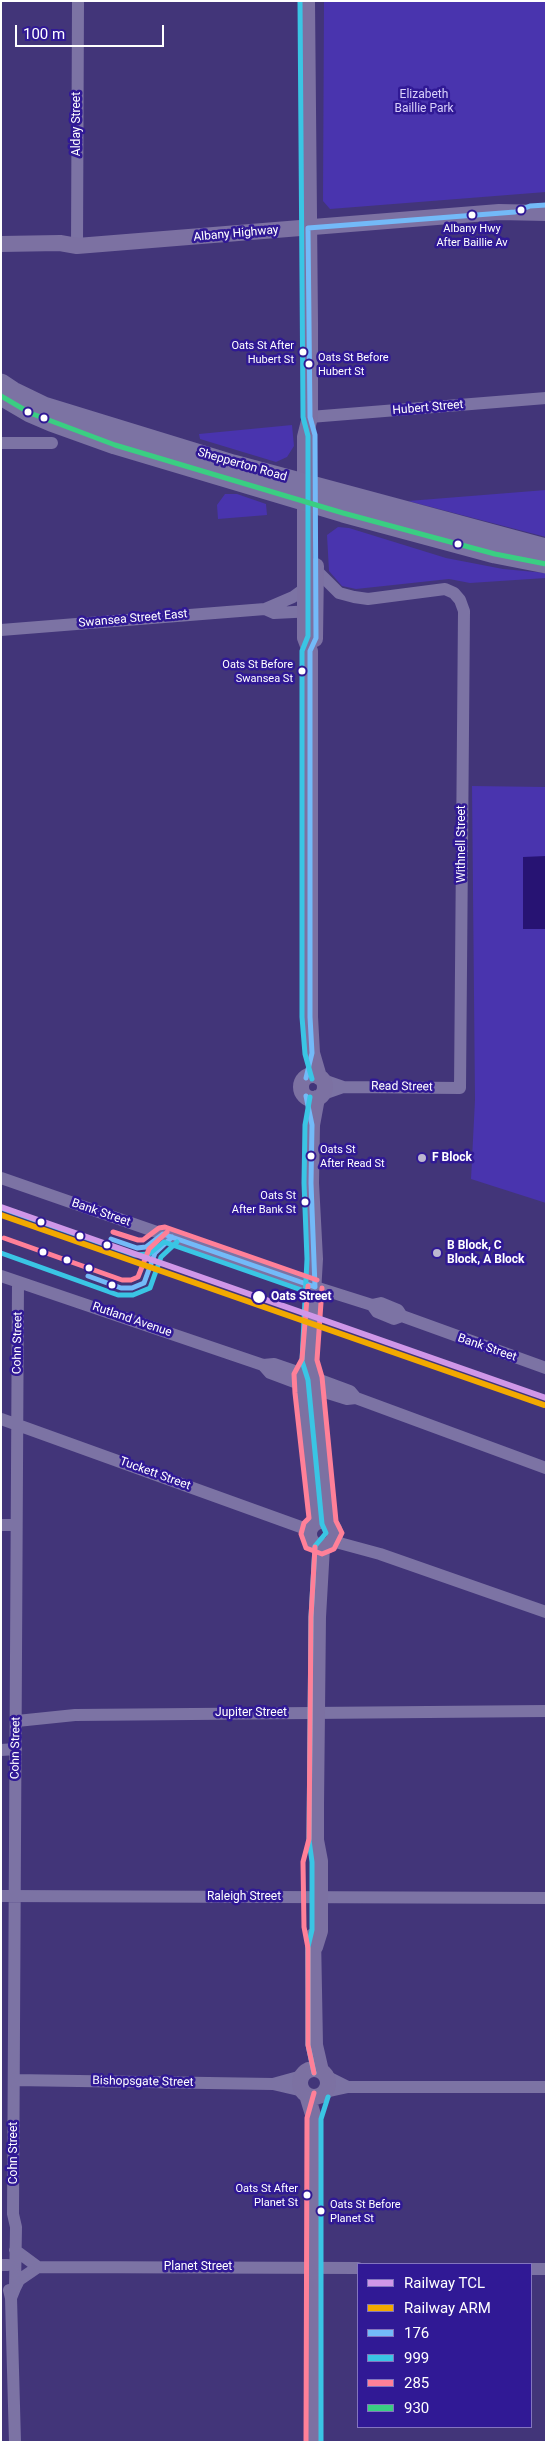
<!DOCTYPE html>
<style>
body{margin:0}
#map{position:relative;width:547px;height:2443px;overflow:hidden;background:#423579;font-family:Roboto,sans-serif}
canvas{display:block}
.frame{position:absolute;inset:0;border:2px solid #fff;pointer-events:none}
.legend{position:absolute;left:357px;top:2263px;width:175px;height:165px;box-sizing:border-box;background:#301995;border:1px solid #8375bf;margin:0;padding:6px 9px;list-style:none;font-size:15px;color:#fff}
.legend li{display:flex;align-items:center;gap:10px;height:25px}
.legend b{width:25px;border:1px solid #8375bf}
.scale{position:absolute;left:15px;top:25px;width:149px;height:22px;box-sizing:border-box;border:2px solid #fff;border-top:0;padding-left:6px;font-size:15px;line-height:18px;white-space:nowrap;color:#fff;-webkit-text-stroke:4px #301995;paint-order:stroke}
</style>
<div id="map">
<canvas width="547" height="2443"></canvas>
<div class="frame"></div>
<ul class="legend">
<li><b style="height:6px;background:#d097e8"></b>Railway TCL</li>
<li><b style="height:6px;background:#f2a900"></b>Railway ARM</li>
<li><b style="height:6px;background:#73baf8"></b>176</li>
<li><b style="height:6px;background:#3ac5e4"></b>999</li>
<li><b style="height:6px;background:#ff8098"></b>285</li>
<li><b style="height:6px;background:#3ace82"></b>930</li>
</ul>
<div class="scale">100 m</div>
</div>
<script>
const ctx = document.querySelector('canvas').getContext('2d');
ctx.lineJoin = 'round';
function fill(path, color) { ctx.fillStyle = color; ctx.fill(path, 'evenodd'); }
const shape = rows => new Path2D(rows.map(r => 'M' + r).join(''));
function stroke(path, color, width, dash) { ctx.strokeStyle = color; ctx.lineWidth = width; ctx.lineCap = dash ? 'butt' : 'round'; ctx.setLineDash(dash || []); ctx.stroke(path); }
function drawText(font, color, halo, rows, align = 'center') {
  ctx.font = font + ' Roboto,sans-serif'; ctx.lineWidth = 5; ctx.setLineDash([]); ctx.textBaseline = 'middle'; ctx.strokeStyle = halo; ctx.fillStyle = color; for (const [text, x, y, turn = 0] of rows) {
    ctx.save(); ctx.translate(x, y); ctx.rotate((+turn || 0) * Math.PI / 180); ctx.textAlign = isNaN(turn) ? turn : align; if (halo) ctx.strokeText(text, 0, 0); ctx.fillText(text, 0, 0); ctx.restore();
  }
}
const green = shape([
 [324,1,546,1,546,192,330,209,323,201],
 [292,425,294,446,287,457,276,462,200,439,199,434],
 [546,490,546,537,408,501],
 [225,494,237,494,266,504,267,515,218,519,217,505],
 [338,527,349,528,446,558,503,569,546,573,546,578,470,583,449,579,356,589,342,586,329,571,327,535],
 [472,786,546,787,546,1203,471,1179,475,1100]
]);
const water = shape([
 [546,856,546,929,523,929,523,857]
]);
const minor = shape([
 [77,246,78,1],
 [310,417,546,398],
 [1,443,52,443],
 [316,570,339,593,354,597,368,599,445,589,454,593,460,600,464,611,460,1088,343,1087,323,1080],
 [265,609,274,613,314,611],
 [1,630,265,609,293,597,304,589],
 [323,1094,343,1087],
 [1,1178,315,1287,372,1305,381,1303,398,1310,402,1316,546,1368],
 [1,1276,263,1365,274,1364,315,1378,350,1391,356,1398,546,1468],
 [372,1305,377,1312,394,1319,402,1316],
 [263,1365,270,1373,302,1385,347,1399,356,1398],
 [1,1419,309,1530],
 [1,1525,16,1525],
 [332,1541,380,1554,546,1612],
 [17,1721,75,1715,546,1711],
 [1,1750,16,1749],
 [1,1896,546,1898],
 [326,2076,348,2087],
 [14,2080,273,2084,302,2076],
 [273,2084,303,2091],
 [325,2092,348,2087,546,2087],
 [15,2250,38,2267],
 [1,2265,8,2265],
 [531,2269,546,2269],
 [15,2288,19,2280,38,2267,358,2268],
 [9,2290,11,2298,15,2442],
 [11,2298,15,2288,16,2227,13,2214,18,1282]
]);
const major = shape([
 [307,1,310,323,310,417,305,437,305,638,310,651,310,1017,312,1053,319,1077],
 [1,244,60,243,77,246,499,212,546,213],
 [315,639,316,566],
 '301 1087a12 12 0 1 1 24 0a12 12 0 1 1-24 0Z',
 [317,1098,312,1125,311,1183,315,1259,309,1361,315,1378,329,1523],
 [309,1361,302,1374,302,1392,317,1521],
 '309 1534a13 13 0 1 1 26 0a13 13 0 1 1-26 0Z',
 [313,1936,315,2045,321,2071],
 [315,1947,320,1931,320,1861,316,1840,316,1805,318,1617,322,1547],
 '300 2083a14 14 0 1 1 28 0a14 14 0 1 1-28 0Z',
 [307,2095,314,2118,313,2442]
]);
const highway = shape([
 [1,383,13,391,44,406,233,464,546,548],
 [1,396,30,413,51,422,115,445,343,513,495,554,546,564]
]);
const bus1 = shape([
 [308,228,515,212,530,206,546,205],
 [306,1078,312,1053,310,1017,310,651,316,638,315,435,310,417,308,228],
 [306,1096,312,1125,311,1183,315,1287],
 [111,1239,137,1248,146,1247,163,1234,315,1287],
 [88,1276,121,1288,132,1288,144,1283,155,1253,172,1237]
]);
const bus2 = shape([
 [300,1,303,417,308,436,308,636,302,651,302,1017,305,1054,312,1079],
 [310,1097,305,1125,304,1183,307,1259,302,1361,308,1380,322,1524,326,1533,315,1546,311,1617,309,1840,312,1862,312,1930,308,1947,308,2045,314,2073],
 [1,1208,135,1255,149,1254,164,1242,313,1294],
 [1,1253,118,1295,133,1295,150,1288,161,1257,177,1242],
 [321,2442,321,2119,328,2097]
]);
const bus3 = shape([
 [113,1232,138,1240,143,1240,159,1228,165,1227,317,1280],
 [4,1238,122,1280,131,1280,138,1277,149,1249,167,1232],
 [308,1286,302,1359,294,1374,295,1393,309,1518,304,1523,301,1534,306,1548,322,1554,334,1549,342,1533,336,1521,322,1377,317,1360,322,1288],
 [314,2073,308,2045,308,1948,304,1927,303,1862,309,1839,311,1617,315,1547],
 [306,2442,307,2118,314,2093]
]);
const bus4 = shape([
 [1,396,30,413,115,445,343,513,495,554,546,564]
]);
const rail1 = shape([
 [1,1207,546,1398]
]);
const rail2 = shape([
 [1,1215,544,1405]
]);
const markers = [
 [521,210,4.5,"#fff"],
 [472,215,4.5,"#fff"],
 [303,352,4.5,"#fff"],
 [309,364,4.5,"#fff"],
 [28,412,4.5,"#fff"],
 [44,418,4.5,"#fff"],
 [458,544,4.5,"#fff"],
 [302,671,4.5,"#fff"],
 [311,1156,4.5,"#fff"],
 [422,1158,5,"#bdb8d0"],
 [305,1202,4.5,"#fff"],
 [41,1222,4.5,"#fff"],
 [80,1236,4.5,"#fff"],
 [107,1245,4.5,"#fff"],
 [43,1252,4.5,"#fff"],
 [437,1253,5,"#bdb8d0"],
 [67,1260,4.5,"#fff"],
 [89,1268,4.5,"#fff"],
 [112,1285,4.5,"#fff"],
 [259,1297,7,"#fff"],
 [307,2195,4.5,"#fff"],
 [321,2211,4.5,"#fff"]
];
const busNames = [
 ["Albany Hwy",472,229,"center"],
 ["After Baillie Av",472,243,"center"],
 ["Oats St After",294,346],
 ["Hubert St",294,360],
 ["Oats St Before",318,358,"left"],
 ["Hubert St",318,372,"left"],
 ["Oats St Before",293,665],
 ["Swansea St",293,679],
 ["Oats St",320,1150,"left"],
 ["After Read St",320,1164,"left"],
 ["Oats St",296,1196],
 ["After Bank St",296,1210],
 ["Oats St After",298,2189],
 ["Planet St",298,2203],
 ["Oats St Before",330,2205,"left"],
 ["Planet St",330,2219,"left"]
];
const parkNames = [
 ["Elizabeth",424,95],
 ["Baillie Park",424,109]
];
const streetNames = [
 ["Alday Street",77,124,-90],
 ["Albany Highway",236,234,-5],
 ["Hubert Street",428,408,-5],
 ["Shepperton Road",242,465,16],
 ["Swansea Street East",133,619,-5],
 ["Withnell Street",462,844,-90],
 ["Read Street",402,1087,1],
 ["Bank Street",101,1213,19],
 ["Rutland Avenue",132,1320,19],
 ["Cohn Street",18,1343,-89],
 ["Bank Street",487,1348,19],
 ["Tuckett Street",155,1474,20],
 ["Jupiter Street",251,1713],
 ["Cohn Street",16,1748,-89],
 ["Raleigh Street",244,1897],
 ["Bishopsgate Street",143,2082,1],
 ["Cohn Street",14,2153,-90],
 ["Planet Street",198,2267]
];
const poiNames = [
 ["F Block",432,1158],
 ["B Block, C",447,1246],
 ["Block, A Block",447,1260]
];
const stopNames = [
 ["Oats Street",271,1297]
];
fill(green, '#4934ae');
fill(water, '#271373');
stroke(minor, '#7c73a4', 12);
stroke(major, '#7c71a2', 16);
stroke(highway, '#7c73a3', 19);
stroke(bus1, '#73baf8', 5);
stroke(bus2, '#3ac5e4', 5);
stroke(bus3, '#ff8098', 5);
stroke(bus4, '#3ace82', 5);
stroke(rail1, '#d097e8', 6);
stroke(rail2, '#f2a900', 6);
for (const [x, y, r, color] of markers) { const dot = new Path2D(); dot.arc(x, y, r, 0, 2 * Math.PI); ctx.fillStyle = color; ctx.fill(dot); stroke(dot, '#301995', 2); }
drawText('11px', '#fff', '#301995', busNames, 'right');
drawText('12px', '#d9d1fb', '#301995', parkNames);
drawText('12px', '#fff', '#301995', streetNames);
drawText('bold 12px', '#fff', '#301995', poiNames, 'left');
drawText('bold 12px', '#fff', '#301995', stopNames, 'left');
</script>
